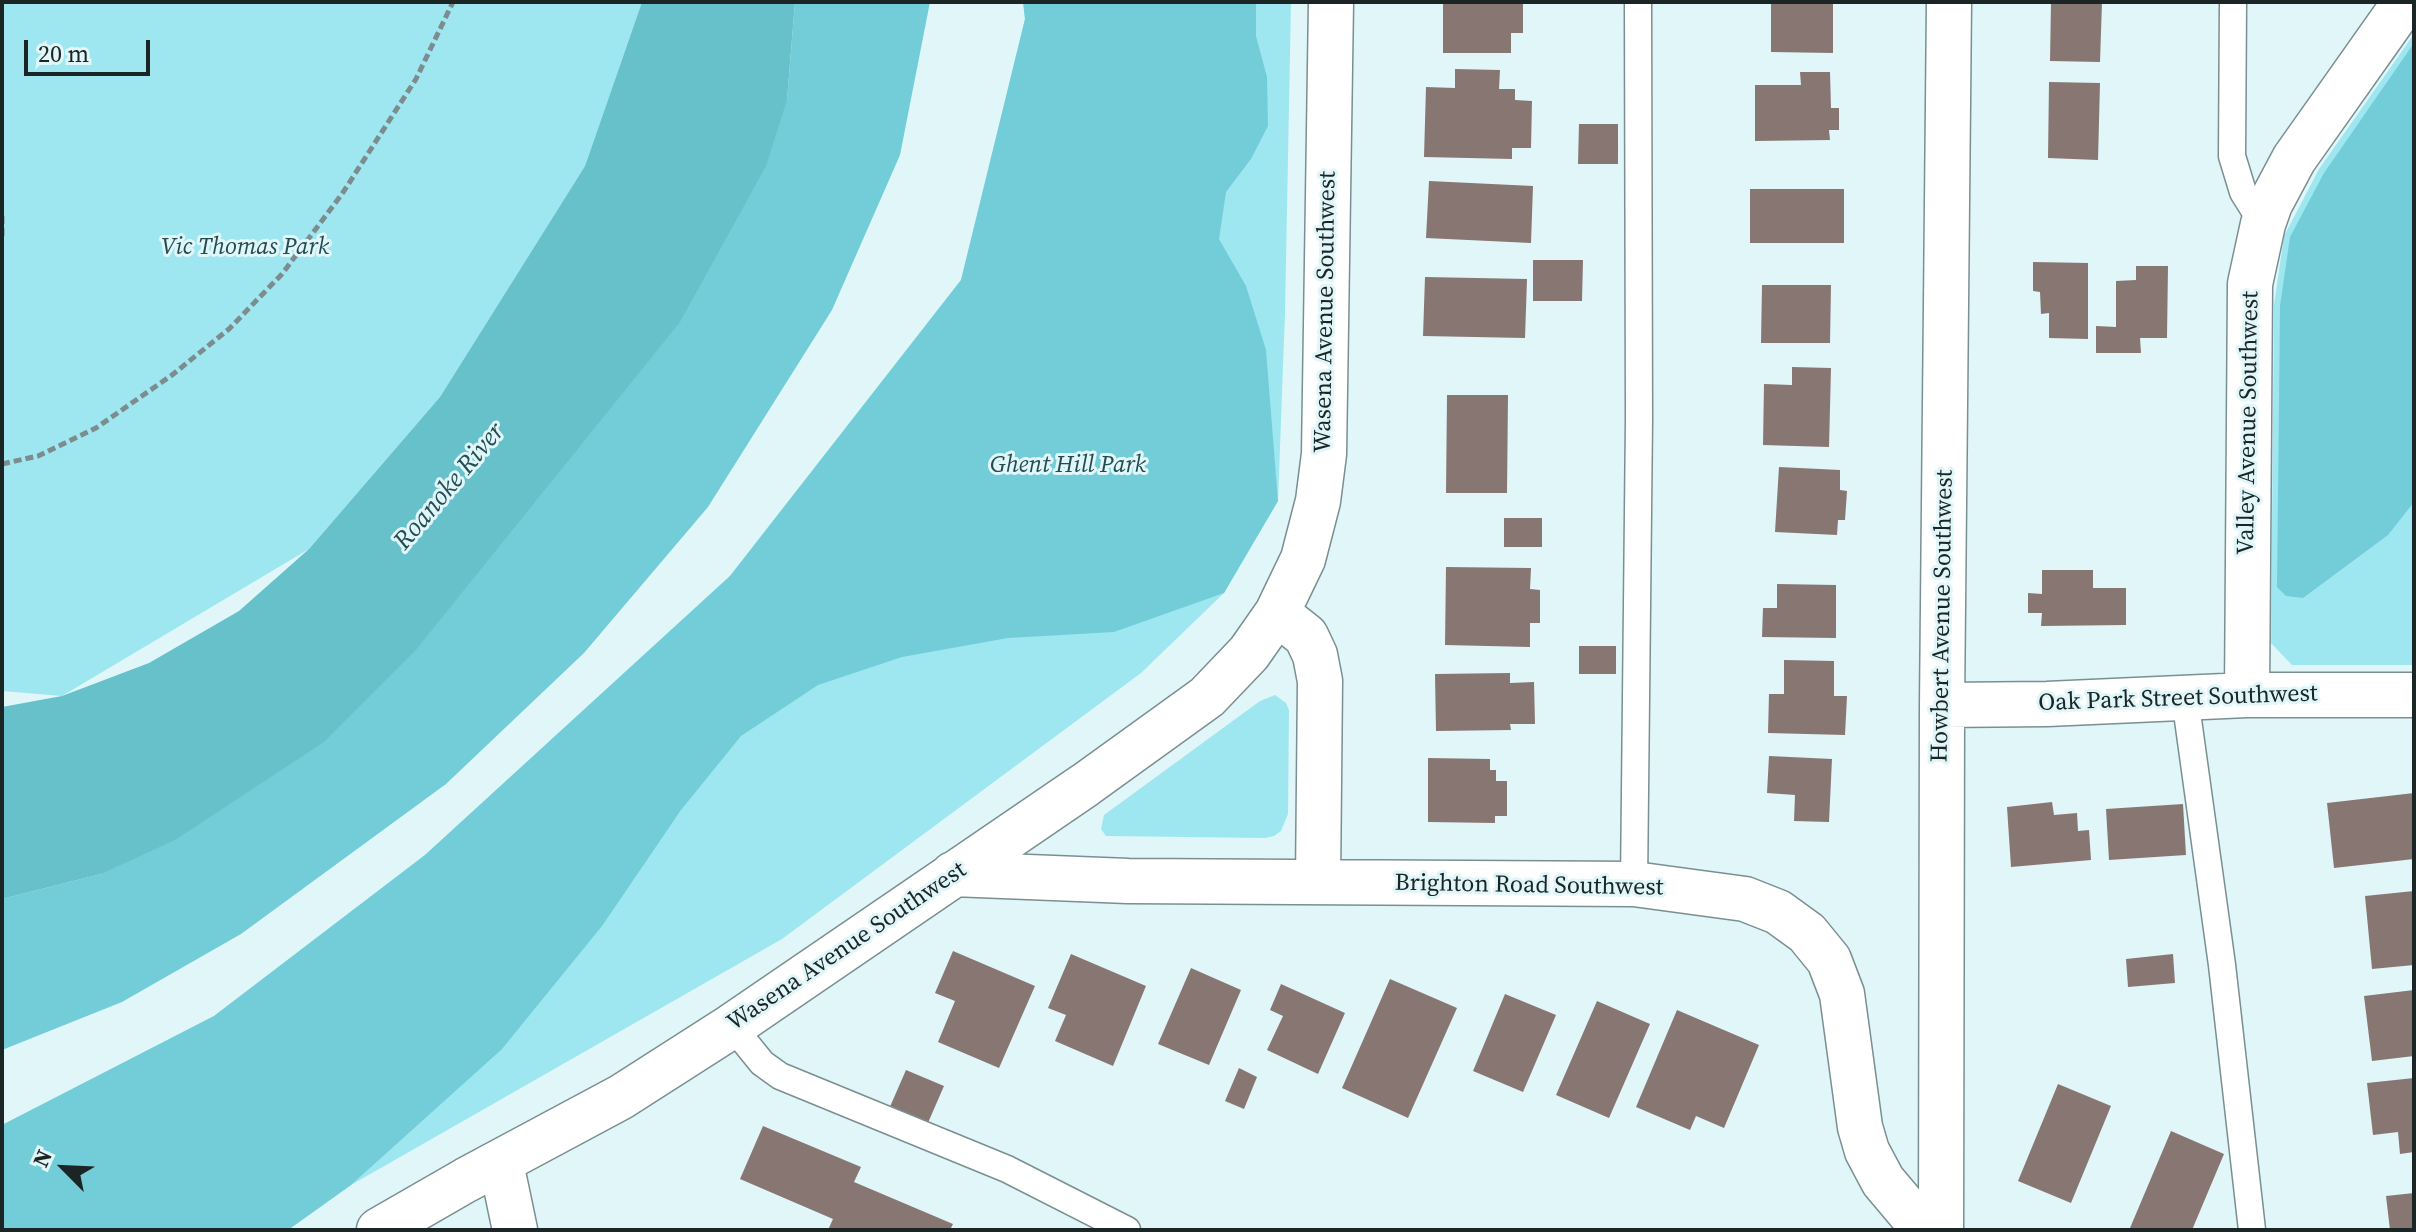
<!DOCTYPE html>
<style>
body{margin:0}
#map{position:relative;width:2416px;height:1232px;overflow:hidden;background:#e0f6f9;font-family:"Source Serif 4",serif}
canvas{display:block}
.frame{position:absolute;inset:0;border:4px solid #1c2526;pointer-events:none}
.north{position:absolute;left:24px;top:1128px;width:80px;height:80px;-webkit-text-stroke:6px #e0f6f9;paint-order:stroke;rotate:294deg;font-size:22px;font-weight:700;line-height:32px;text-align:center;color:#1c2526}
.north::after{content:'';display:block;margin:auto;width:28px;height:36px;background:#1c2526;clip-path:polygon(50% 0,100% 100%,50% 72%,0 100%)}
.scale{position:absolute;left:24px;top:40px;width:126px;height:36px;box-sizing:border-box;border:4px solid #1c2526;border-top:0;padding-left:10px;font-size:24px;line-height:28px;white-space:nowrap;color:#1c2526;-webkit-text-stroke:6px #e0f6f9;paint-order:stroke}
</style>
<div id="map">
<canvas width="2416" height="1232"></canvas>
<div class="frame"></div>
<div class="north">N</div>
<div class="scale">20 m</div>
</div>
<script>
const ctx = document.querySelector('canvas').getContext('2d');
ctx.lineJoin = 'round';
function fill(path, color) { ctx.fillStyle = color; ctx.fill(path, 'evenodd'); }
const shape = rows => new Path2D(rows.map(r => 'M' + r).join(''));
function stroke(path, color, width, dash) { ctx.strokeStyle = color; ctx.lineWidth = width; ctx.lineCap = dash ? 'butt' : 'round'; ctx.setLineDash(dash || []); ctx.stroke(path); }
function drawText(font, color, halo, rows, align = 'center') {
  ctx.font = font + ' "Source Serif 4",serif'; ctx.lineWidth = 6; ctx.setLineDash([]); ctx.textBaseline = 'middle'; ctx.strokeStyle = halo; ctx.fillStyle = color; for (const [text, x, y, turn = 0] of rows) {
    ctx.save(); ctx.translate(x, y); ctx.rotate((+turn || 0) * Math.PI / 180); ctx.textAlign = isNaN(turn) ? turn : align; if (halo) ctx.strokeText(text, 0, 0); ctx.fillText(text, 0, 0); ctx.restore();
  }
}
const green = shape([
 [2,2,642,2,585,166,440,397,309,549,62,696,2,691],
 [1023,2,1291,2,1285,313,1278,501,1224,593,1141,673,782,939,351,1185,288,1230,2,1230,2,1125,214,1016,425,855,730,576,961,280,1025,19],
 [2414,34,2414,665,2292,665,2271,643,2274,305,2284,236,2319,169],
 [1275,695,1286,703,1289,710,1288,814,1281,831,1274,836,1265,838,1106,836,1101,829,1104,815,1260,701]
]);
const forest = shape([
 [795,2,930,2,900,155,832,310,708,507,584,653,446,784,241,934,122,1002,2,1050,2,899,101,874,787,100],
 [1023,2,1256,2,1256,36,1267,77,1268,126,1251,159,1226,192,1219,239,1246,286,1266,350,1278,501,1224,593,1114,632,1008,638,902,657,818,685,741,736,681,810,602,926,502,1049,351,1185,288,1230,2,1230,2,1125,214,1016,425,855,730,576,961,280,1025,19],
 [2414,43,2414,502,2388,535,2330,578,2303,598,2286,596,2277,587,2280,306,2290,237,2324,173]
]);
const water = shape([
 [642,2,795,2,787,100,766,166,680,322,415,651,324,742,175,840,101,874,2,899,2,707,62,696,149,663,239,611,309,549,440,397,585,166]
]);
const building = shape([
 [1443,2,1523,2,1523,33,1511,33,1511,53,1443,53],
 [1771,2,1833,2,1833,53,1771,52],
 [2051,2,2102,2,2100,62,2050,61],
 [1455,69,1500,70,1499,89,1515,89,1515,100,1532,101,1531,148,1512,148,1512,159,1424,157,1426,87,1455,88],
 [1800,72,1830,72,1831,108,1839,108,1839,130,1829,130,1830,140,1755,141,1755,85,1801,85],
 [2049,82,2100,83,2098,160,2048,158],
 [1579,124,1618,124,1618,164,1578,164],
 [1429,181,1533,186,1531,243,1426,238],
 [1750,189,1844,189,1844,243,1750,243],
 [1533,260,1583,260,1582,301,1533,301],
 [2033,262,2088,263,2088,339,2049,338,2049,313,2041,314,2040,292,2033,291],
 [2136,266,2168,266,2167,338,2140,338,2141,353,2096,353,2096,326,2116,327,2116,281,2136,280],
 [1425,277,1527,279,1525,338,1423,336],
 [1762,285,1831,285,1830,343,1761,343],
 [1792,367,1831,368,1829,447,1763,445,1764,384,1792,385],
 [1447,395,1508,395,1507,493,1446,493],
 [1779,467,1840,470,1840,490,1847,491,1845,520,1838,520,1837,535,1775,532],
 [1504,518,1542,518,1542,547,1504,547],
 [1446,567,1531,568,1530,589,1540,590,1540,623,1530,623,1530,647,1445,645],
 [2042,570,2093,570,2093,588,2126,588,2126,625,2041,626,2042,613,2028,613,2028,593,2042,594],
 [1777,584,1836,585,1836,638,1762,637,1763,608,1777,608],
 [1579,646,1616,646,1616,674,1579,674],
 [1784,660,1834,661,1834,696,1847,696,1845,735,1768,733,1769,694,1784,694],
 [1510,673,1510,683,1534,682,1535,724,1510,724,1511,730,1436,731,1435,674],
 [1769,756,1832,759,1829,822,1794,821,1795,795,1767,793],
 [1428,758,1490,759,1490,770,1496,770,1496,781,1507,781,1507,816,1495,816,1495,823,1428,822],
 [2414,793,2414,859,2334,868,2327,803],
 [2052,802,2054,815,2077,813,2078,831,2089,830,2091,860,2011,867,2007,807],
 [2183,804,2186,855,2109,860,2106,809],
 [2414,891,2414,965,2372,969,2365,896],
 [953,951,1035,986,999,1068,938,1042,955,1001,935,993],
 [1071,954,1146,986,1113,1066,1055,1041,1066,1015,1048,1008],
 [2173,954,2175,983,2128,987,2126,959],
 [1191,968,1241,990,1209,1065,1158,1044],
 [1390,979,1457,1008,1408,1118,1342,1088],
 [1281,984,1345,1013,1318,1074,1267,1050,1283,1016,1270,1010],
 [2414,990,2414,1056,2372,1061,2364,996],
 [1505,994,1556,1015,1523,1092,1473,1071],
 [1597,1001,1650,1024,1609,1118,1556,1095],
 [1677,1010,1759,1045,1724,1128,1696,1116,1690,1130,1636,1107],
 [1239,1068,1257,1077,1244,1109,1225,1101],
 [906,1070,944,1086,927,1125,889,1109],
 [2414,1078,2414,1152,2400,1154,2398,1132,2373,1135,2367,1083],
 [2058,1084,2111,1106,2071,1203,2018,1181],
 [763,1126,861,1167,854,1182,953,1224,950,1230,828,1230,833,1219,740,1179],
 [2171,1131,2224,1154,2192,1230,2134,1230,2130,1228],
 [2414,1193,2414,1230,2390,1230,2386,1196]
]);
const path = shape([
 [2,216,2,239],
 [2,464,38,456,96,428,172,375,229,329,282,274,342,194,416,79,453,2]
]);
const service = shape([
 [2233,2,2232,156,2243,192,2263,224],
 [2185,698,2222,965,2252,1230],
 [1634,884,1639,419,1638,2],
 [732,1026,762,1063,780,1076,1007,1169,1127,1230]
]);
const minor = shape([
 [1277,613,1306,636,1315,655,1320,681,1318,882],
 [2247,695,2250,284,2263,224,2270,204,2294,159,2405,2],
 [1942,705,2047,704,2247,695,2414,695],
 [953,874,1128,881,1634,884,1745,899,1778,912,1807,933,1829,960,1842,994,1860,1127,1867,1151,1883,1181,1910,1213,1934,1230],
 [501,1163,515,1230],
 [379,1230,466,1180,621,1097,732,1026,1085,785,1207,697,1249,653,1277,613,1303,559,1318,501,1324,454,1331,2],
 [1941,1230,1942,705,1949,2]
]);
const parkNames = [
 ["Vic Thomas Park",245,248],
 ["Ghent Hill Park",1068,466]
];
const streetNames = [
 ["Wasena Avenue Southwest",1326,312,-89],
 ["Valley Avenue Southwest",2249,423,-89],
 ["Howbert Avenue Southwest",1943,616,-89],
 ["Oak Park Street Southwest",2178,699,-2],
 ["Brighton Road Southwest",1529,886,1],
 ["Wasena Avenue Southwest",847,947,-34]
];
const waterNames = [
 ["Roanoke River",450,487,-50]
];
fill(green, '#9ee7f0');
fill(forest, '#73cdd8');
fill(water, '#66c1cb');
fill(building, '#887673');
stroke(service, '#7a8f91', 29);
stroke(minor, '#7a8f91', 47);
stroke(path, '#7d8c8e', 5, [8, 4]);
stroke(service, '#fff', 26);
stroke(minor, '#fff', 44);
drawText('italic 24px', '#224c51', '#e0f6f9', parkNames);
drawText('24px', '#1c2526', '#e0f6f9', streetNames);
drawText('italic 26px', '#234d52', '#e0f6f9', waterNames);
</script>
